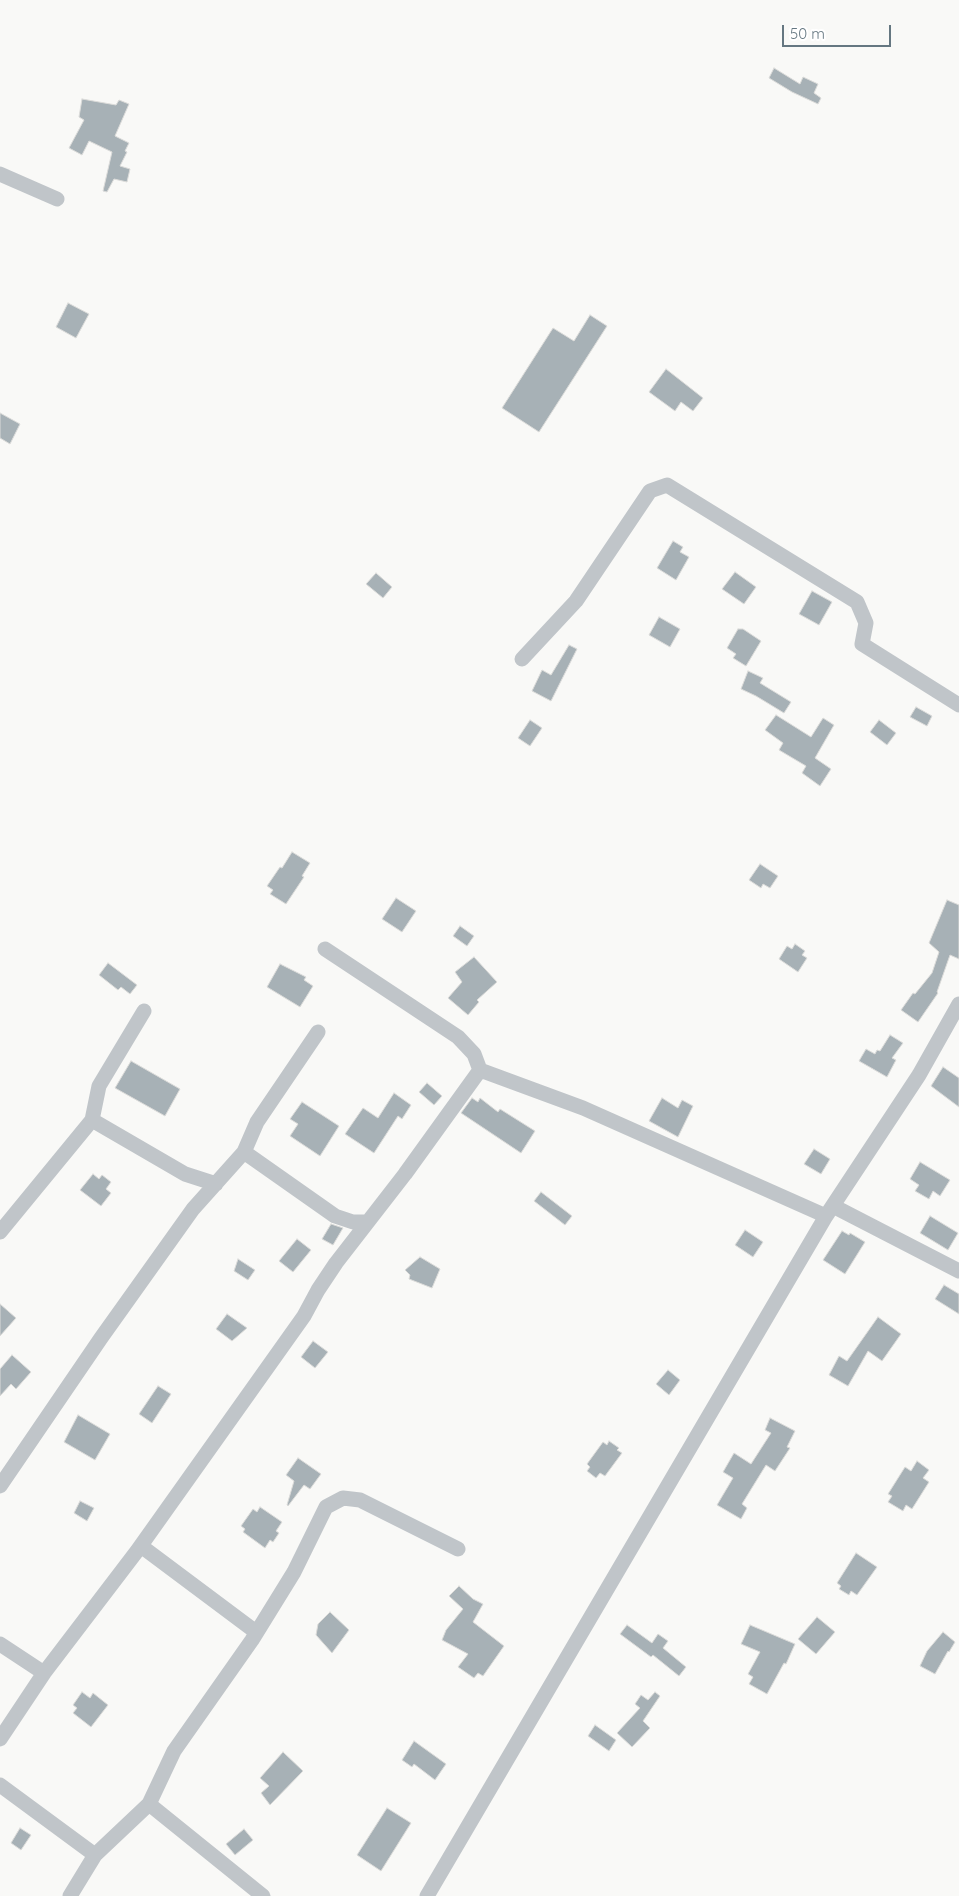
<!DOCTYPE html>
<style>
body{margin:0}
#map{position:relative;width:959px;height:1896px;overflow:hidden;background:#f9f9f7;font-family:Quicksand,sans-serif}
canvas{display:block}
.scale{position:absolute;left:782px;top:25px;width:109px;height:22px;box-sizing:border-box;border:2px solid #657781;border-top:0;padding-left:6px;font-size:15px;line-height:18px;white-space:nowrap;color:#657781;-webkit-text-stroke:4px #fff;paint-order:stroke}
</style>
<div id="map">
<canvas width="959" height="1896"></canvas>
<div class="scale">50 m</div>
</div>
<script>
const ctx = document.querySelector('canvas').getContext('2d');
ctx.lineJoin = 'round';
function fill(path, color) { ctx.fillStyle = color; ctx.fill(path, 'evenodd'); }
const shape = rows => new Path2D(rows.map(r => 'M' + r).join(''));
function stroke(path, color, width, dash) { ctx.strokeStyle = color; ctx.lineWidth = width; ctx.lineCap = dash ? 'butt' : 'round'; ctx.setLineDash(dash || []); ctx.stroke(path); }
const building = shape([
 [774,68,800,84,803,77,818,84,814,93,821,98,818,104,792,92,769,78,774,68],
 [82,99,116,105,119,100,129,104,115,136,129,143,125,151,127,152,120,166,130,169,127,182,114,179,107,192,103,191,112,152,89,141,82,155,69,148,84,120,79,117,82,99],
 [68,303,89,314,76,338,56,327,68,303],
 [590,315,607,326,539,432,502,408,553,328,574,341,590,315],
 [666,369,703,398,693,411,681,402,675,411,649,392,666,369],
 [0,413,20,424,10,444,0,438,0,413],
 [673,541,683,547,680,552,689,557,676,580,657,568,673,541],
 [735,572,756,587,744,604,722,589,735,572],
 [376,573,392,587,383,598,366,584,376,573],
 [812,591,832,602,819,625,799,614,812,591],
 [659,617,680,629,670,647,649,635,659,617],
 [738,629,743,629,761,641,746,666,733,658,736,654,727,648,738,629],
 [569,645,577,649,551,701,532,691,542,670,551,675,569,645],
 [748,671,763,678,760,683,791,702,784,713,756,696,741,689,748,671],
 [916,707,932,716,927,726,910,717,916,707],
 [776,715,811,737,823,718,834,725,815,758,831,769,820,786,802,773,806,766,779,750,783,743,765,730,776,715],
 [530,720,542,728,530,746,518,738,530,720],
 [879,720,896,733,887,745,870,732,879,720],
 [292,852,310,863,302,876,304,877,286,904,270,894,273,890,267,886,280,867,282,868,292,852],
 [760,864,778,876,770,888,763,884,761,888,749,880,760,864],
 [396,898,416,911,402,932,382,919,396,898],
 [947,900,959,905,959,959,950,955,937,992,938,993,918,1022,901,1010,913,993,915,994,932,973,939,952,929,943,947,900],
 [460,926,474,936,467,946,453,936,460,926],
 [795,944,805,951,802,955,807,958,798,972,779,959,787,946,792,949,795,944],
 [474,957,497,982,477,1000,479,1002,468,1015,448,998,462,982,455,972,474,957],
 [108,963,137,985,130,994,121,987,118,990,99,975,108,963],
 [280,964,306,977,304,980,313,986,300,1007,267,987,280,964],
 [890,1035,903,1043,892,1058,896,1060,887,1077,859,1061,866,1049,875,1054,877,1050,880,1051,890,1035],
 [131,1061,180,1089,165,1116,115,1088,131,1061],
 [943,1067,959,1078,959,1107,931,1086,943,1067],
 [427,1083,442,1096,434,1105,419,1092,427,1083],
 [394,1093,411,1105,402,1119,398,1116,374,1153,345,1134,363,1108,378,1118,394,1093],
 [472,1098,478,1102,480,1098,498,1112,500,1109,535,1131,521,1153,461,1113,472,1098],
 [662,1098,678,1108,682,1100,693,1106,678,1137,649,1121,662,1098],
 [302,1102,339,1126,320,1156,290,1136,298,1124,290,1119,302,1102],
 [814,1149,830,1159,821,1174,804,1164,814,1149],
 [920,1162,950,1180,940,1196,933,1191,929,1199,915,1191,919,1185,910,1179,920,1162],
 [93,1174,99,1179,102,1175,111,1182,106,1189,111,1193,101,1206,80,1190,93,1174],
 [541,1192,572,1216,565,1225,534,1201,541,1192],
 [930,1216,958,1233,948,1250,920,1233,930,1216],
 [331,1224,343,1228,333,1245,322,1239,331,1224],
 [745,1230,763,1242,753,1257,735,1245,745,1230],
 [842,1231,849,1235,850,1233,865,1242,845,1274,823,1260,842,1231],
 [297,1239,311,1250,293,1272,279,1261,297,1239],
 [420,1257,440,1269,432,1288,409,1279,410,1275,405,1270,420,1257],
 [238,1259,255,1270,248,1280,234,1271,238,1259],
 [944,1285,959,1294,959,1314,935,1299,944,1285],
 [0,1304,16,1318,0,1336,0,1304],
 [227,1314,247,1328,232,1341,216,1329,227,1314],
 [878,1317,901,1334,882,1361,868,1351,848,1386,829,1375,839,1356,847,1361,878,1317],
 [313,1341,328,1352,315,1368,301,1357,313,1341],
 [12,1355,31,1372,16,1389,11,1384,0,1396,0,1369,12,1355],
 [668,1370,680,1380,669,1395,656,1384,668,1370],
 [158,1386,171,1394,152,1423,139,1414,158,1386],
 [78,1415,110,1434,95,1460,64,1442,78,1415],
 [770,1418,795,1431,787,1447,790,1448,775,1471,766,1465,742,1504,747,1508,741,1519,717,1505,733,1478,723,1472,734,1453,751,1464,771,1433,765,1430,770,1418],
 [609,1441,619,1448,617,1450,622,1453,605,1476,600,1473,596,1478,587,1471,590,1467,587,1464,603,1442,607,1445,609,1441],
 [298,1458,321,1474,310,1489,304,1485,288,1506,287,1505,294,1481,286,1475,298,1458],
 [917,1461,929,1470,923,1478,929,1482,912,1509,906,1505,903,1511,888,1502,892,1496,888,1494,905,1467,911,1471,917,1461],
 [80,1501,94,1508,87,1521,74,1513,80,1501],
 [260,1507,282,1522,276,1531,279,1533,273,1542,270,1540,265,1548,243,1532,245,1529,241,1526,253,1509,257,1512,260,1507],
 [856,1553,877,1567,857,1595,851,1591,849,1595,839,1589,841,1586,837,1583,856,1553],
 [459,1586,473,1599,483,1604,473,1622,504,1646,483,1676,478,1673,474,1678,458,1667,468,1654,442,1640,446,1630,463,1609,449,1596,459,1586],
 [330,1612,349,1630,332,1653,316,1635,318,1624,330,1612],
 [817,1617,835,1632,816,1654,798,1639,817,1617],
 [627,1625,652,1643,658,1634,668,1641,663,1648,686,1667,679,1676,653,1655,651,1657,620,1634,627,1625],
 [750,1625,795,1644,786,1664,784,1663,767,1694,749,1684,753,1677,748,1674,760,1652,741,1644,750,1625],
 [943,1632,955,1642,949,1652,948,1651,935,1674,920,1666,927,1651,943,1632],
 [82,1692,90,1698,93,1693,108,1705,91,1727,73,1713,77,1708,73,1705,82,1692],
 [655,1692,660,1696,643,1721,650,1728,632,1747,617,1733,640,1708,635,1704,641,1695,648,1700,655,1692],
 [595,1725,616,1740,609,1751,588,1736,595,1725],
 [414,1741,446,1764,435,1780,414,1764,412,1767,402,1760,414,1741],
 [283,1752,303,1771,270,1805,261,1793,269,1786,260,1778,283,1752],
 [387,1808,411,1823,381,1871,357,1855,387,1808],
 [20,1828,31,1835,21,1850,11,1843,20,1828],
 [244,1829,253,1840,235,1855,226,1844,244,1829]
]);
const minor = shape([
 [0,174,57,199],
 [522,659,576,601,650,491,667,485,857,602,866,623,862,644,959,705],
 [325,949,458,1037,474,1054,480,1070,583,1108,826,1216],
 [92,1120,185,1174,216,1184],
 [244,1152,335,1216,353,1222,367,1222],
 [833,1206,959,1271],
 [0,1232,92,1120,99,1086,144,1011],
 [0,1486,101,1338,193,1209,244,1152,257,1122,318,1032],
 [141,1546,256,1632],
 [0,1644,44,1673],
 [0,1739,44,1673,137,1551,304,1316,318,1290,336,1263,405,1174,480,1070],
 [0,1785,95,1855],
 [149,1804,263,1896],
 [70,1896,95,1855,149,1804,174,1751,252,1640,294,1572,326,1507,343,1498,360,1500,458,1549],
 [427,1896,826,1216,919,1075,959,1004]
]);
fill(building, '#a7b1b6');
stroke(building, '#dbdbd9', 1);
stroke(minor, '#c0c5c9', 15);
</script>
